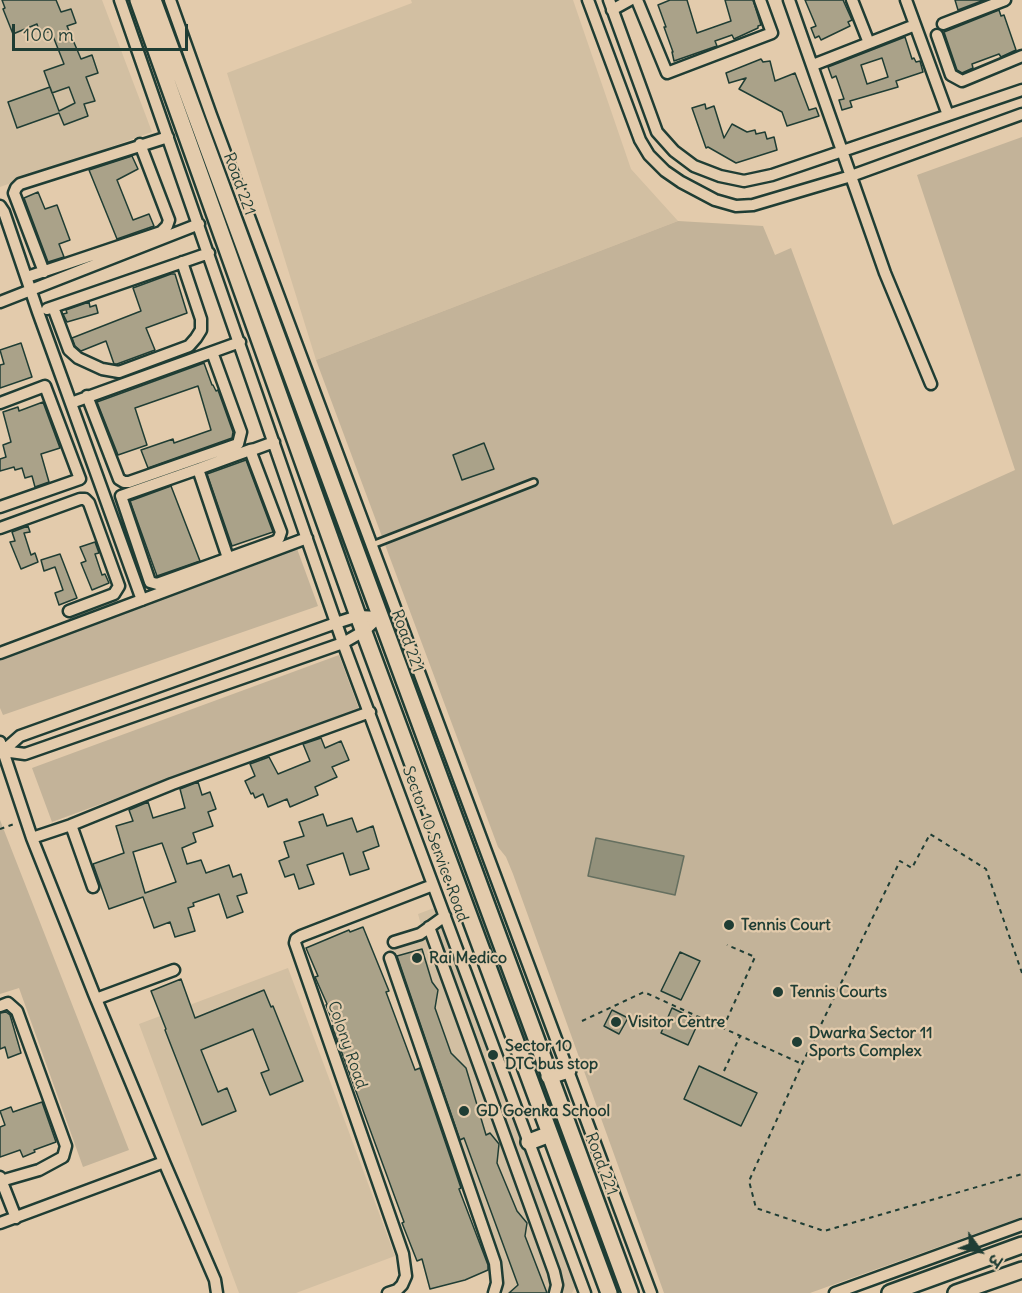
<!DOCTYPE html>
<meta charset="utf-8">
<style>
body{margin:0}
#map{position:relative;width:1022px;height:1293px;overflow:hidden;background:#e3cbac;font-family:Delius,"Playpen Sans Deva",sans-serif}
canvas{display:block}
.north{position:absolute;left:950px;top:1221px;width:60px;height:60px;-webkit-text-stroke:4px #e3cbac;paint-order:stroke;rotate:123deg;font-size:16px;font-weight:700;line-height:24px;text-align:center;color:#1f3d34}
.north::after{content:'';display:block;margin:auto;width:21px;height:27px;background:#1f3d34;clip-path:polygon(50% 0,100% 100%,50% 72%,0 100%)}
.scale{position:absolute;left:12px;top:24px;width:176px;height:27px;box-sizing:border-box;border:3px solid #1f3d34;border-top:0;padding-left:8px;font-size:18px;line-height:21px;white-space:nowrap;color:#1f3d34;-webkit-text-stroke:4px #e3cbac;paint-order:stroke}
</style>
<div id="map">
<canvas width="1022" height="1293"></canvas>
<div class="north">उ</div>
<div class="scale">100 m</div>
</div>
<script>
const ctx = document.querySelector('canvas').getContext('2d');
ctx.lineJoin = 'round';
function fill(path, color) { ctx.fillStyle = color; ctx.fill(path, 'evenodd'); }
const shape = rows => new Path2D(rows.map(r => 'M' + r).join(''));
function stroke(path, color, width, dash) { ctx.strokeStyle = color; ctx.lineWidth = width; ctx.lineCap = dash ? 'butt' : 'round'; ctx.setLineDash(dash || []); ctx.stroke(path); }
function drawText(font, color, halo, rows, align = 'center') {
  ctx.font = font + ' Delius,sans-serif'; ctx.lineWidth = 4.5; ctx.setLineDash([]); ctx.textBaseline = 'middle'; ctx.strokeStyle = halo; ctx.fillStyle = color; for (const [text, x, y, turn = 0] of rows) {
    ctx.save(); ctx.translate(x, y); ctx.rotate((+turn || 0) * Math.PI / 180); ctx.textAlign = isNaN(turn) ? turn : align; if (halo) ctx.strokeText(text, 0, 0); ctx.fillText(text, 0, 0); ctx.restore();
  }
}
const built = shape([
 [0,0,102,0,152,132,0,187],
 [411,0,573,0,631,169,678,221,316,360,227,73,412,3],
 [434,908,576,1285,572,1293,493,1293,503,1273,388,950,424,936,418,914],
 [288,968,395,1256,296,1293,239,1293,139,1024]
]);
const green = shape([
 [1022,137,1022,1217,810,1293,664,1293,513,874,506,857,498,847,316,360,678,221,763,226,775,255,791,248,893,525,1015,470,917,175],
 [296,546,318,606,3,715,0,708,0,650],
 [339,655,359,709,52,822,32,768],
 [0,820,129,1150,83,1167,19,988,0,994]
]);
const water = shape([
 [596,838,684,856,675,895,588,876,596,838]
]);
const building = shape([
 [2,0,56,0,61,12,71,9,76,23,67,26,81,59,92,55,98,73,86,77,95,101,84,104,88,116,64,125,59,113,17,128,8,102,50,87,59,111,75,103,69,87,52,93,44,71,64,64,51,31,40,34,37,24,13,34,3,9,5,8,2,0],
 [670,0,687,0,697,33,731,21,725,0,753,0,761,25,758,26,758,28,734,39,732,35,715,41,717,46,674,61,672,52,673,52,664,27,666,27,658,5,670,0],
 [805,0,843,0,852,20,848,22,850,26,821,40,819,36,815,38,811,28,816,26,805,0],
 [955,0,984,0,958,10,955,0],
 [999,10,1001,16,1004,15,1016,50,1001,57,999,54,972,64,973,68,962,73,957,70,944,32,999,10],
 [905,37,912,59,914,58,916,62,920,61,923,72,896,81,898,87,850,101,852,107,842,110,839,100,844,99,836,76,832,78,828,67,905,37],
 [882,58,888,77,867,84,861,65,882,58],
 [761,59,763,62,770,61,775,81,795,73,809,110,816,108,819,116,787,126,782,112,739,89,746,78,729,83,726,73,761,59],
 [705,104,706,109,714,106,724,138,732,124,747,132,755,130,756,134,765,132,767,139,774,137,777,150,736,163,708,147,706,148,692,108,705,104],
 [132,156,138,169,117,180,133,220,149,214,154,226,117,239,89,170,132,156],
 [38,192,45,209,57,205,70,240,59,244,64,257,48,262,24,198,38,192],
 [171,274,175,274,187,313,146,328,155,350,117,364,114,364,106,341,81,351,75,346,72,338,141,311,133,288,171,274],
 [89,302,90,307,96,305,98,313,67,322,63,314,67,313,66,310,89,302],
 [21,343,32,377,0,388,0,365,4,364,0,350,21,343],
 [204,363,212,385,213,385,216,391,218,390,233,432,232,438,148,468,141,450,173,439,174,443,211,430,198,386,135,408,147,445,118,455,97,402,204,363],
 [43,402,60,448,41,454,49,482,35,487,32,476,25,478,22,468,15,470,14,467,0,471,0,459,6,457,3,445,11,442,3,412,18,407,19,411,43,402],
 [484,443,494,469,462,480,453,455,484,443],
 [246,460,273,532,232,546,207,474,246,460],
 [171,486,200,561,157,576,130,501,171,486],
 [28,526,30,532,24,533,31,555,35,553,38,562,21,569,10,542,15,541,12,532,28,526],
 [95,542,99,553,95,554,102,575,105,574,109,583,92,590,81,563,86,561,80,547,95,542],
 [60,554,77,598,59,605,55,593,63,590,55,567,44,571,41,560,60,554],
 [321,738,325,748,341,741,349,760,332,767,337,777,315,787,318,795,290,807,287,799,268,807,263,794,255,798,253,793,251,794,245,781,255,776,250,764,269,757,278,774,310,761,303,744,321,738],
 [198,782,202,795,210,792,216,809,208,812,213,826,193,833,196,842,182,848,187,864,201,860,206,873,229,865,233,877,241,874,247,893,237,896,243,912,227,918,219,894,193,903,194,906,188,908,195,931,175,937,170,922,154,928,143,897,109,909,93,864,124,853,116,826,133,821,129,810,148,802,153,818,185,808,180,789,198,782],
 [162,843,176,882,145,893,133,852,162,843],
 [323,814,327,826,352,818,357,832,373,826,379,846,363,852,369,869,350,875,343,853,307,865,314,884,299,889,294,874,285,877,279,861,289,857,284,842,304,836,299,822,323,814],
 [363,927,389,991,386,992,415,1070,420,1068,461,1188,459,1189,488,1265,488,1270,465,1280,430,1289,422,1259,417,1261,402,1223,404,1222,332,1026,334,1025,326,1005,327,1004,315,977,318,976,306,948,349,930,350,932,363,927],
 [422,949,432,982,438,990,435,1008,451,1053,466,1068,486,1135,490,1133,499,1144,497,1163,517,1211,527,1223,525,1236,547,1293,509,1293,518,1285,464,1138,460,1140,397,956,422,949],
 [680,952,700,961,681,1000,661,991,680,952],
 [181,979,195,1018,264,990,271,1007,273,1006,303,1081,270,1095,261,1073,269,1070,253,1029,201,1050,218,1092,227,1088,236,1111,202,1125,165,1030,166,1029,151,991,181,979],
 [672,1008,699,1021,688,1045,661,1033,672,1008],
 [612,1010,628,1018,619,1034,604,1026,612,1010],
 [6,1012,10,1015,21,1053,8,1058,5,1047,0,1049,0,1013,6,1012],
 [699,1066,757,1093,741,1126,684,1099,699,1066],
 [42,1102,56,1142,34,1150,35,1152,23,1157,20,1150,0,1157,0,1127,5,1125,0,1111,11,1107,13,1112,42,1102]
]);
const path = shape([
 [0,829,17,823],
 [1022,973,986,869,930,834,912,868,900,861,802,1064,749,1181,756,1208,824,1231,1022,1174],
 [582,1021,644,992,802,1064],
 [723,1028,755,957,727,945],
 [724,1071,740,1036]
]);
const lane = shape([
 [372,545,534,482]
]);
const street = shape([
 [120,0,343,643,585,1293],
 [170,0,211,115,651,1293],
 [588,0,640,140,649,155,665,171,681,182,715,200,736,206,753,205,851,176,1022,114],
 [609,0,657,132,674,151,694,166,720,176,744,181,772,175,1022,90],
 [637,0,667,73,772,33,760,0],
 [789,0,885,273,931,384],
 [852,0,869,43],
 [906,0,948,115],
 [612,10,630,0],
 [943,24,1005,0],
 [937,35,951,75,962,81,1022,56],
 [813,65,915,25],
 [0,206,4,212,38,312,142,600],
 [44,272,14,193,16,188,20,184,168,137],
 [27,277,161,232,167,226,169,220,140,144],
 [0,302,199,224],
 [53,307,69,350,78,358,102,369,119,372,189,346,196,338,201,330,201,319,182,262],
 [47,309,209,253],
 [87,396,119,479,124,482,129,482,238,444,241,432,212,352],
 [0,403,45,386,80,479,0,507],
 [71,403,240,342],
 [250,450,281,532,279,538,276,541,157,584,150,582,121,496,198,469,250,450,255,449,274,442],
 [198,469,228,558],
 [0,528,80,499,85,499,89,503,119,586,114,594,69,611],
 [0,653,307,538],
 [0,742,32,838,94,994,164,1162,0,1223],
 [3,751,25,754,343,643,364,631,379,617],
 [3,751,20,736,336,623,358,616,379,617],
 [71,825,172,784,370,712],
 [32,838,71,825,93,887],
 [429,927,554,1272,557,1285,555,1293],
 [394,942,420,934,445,916],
 [390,958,495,1263,497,1283,494,1293],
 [96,999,174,970],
 [0,1006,8,1003,17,1011,66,1146,63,1157,39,1170,1,1181],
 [164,1162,215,1280,217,1293],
 [0,1177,16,1218],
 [388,1293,397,1290,402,1285,406,1276,403,1254,295,943,296,939,301,936,433,885],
 [835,1293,1022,1225]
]);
const secondary = shape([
 [138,0,358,616,609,1293],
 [153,0,630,1293],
 [549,1076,568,1070],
 [529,1142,550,1134],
 [890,1293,1022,1245],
 [956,1293,1022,1270]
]);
const markers = [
 [729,925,6,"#1f3d34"],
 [417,958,6,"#1f3d34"],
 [778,992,6,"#1f3d34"],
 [616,1022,6,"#1f3d34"],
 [797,1042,6,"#1f3d34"],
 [493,1055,6,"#1f3d34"],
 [464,1111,6,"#1f3d34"]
];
const streetNames = [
 ["Road 221",239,184,70],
 ["Road 221",407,641,70],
 ["Sector 10 Service Road",435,844,70],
 ["Colony Road",347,1045,71],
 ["Road 221",601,1164,70]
];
const poiNames = [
 ["Tennis Court",741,925],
 ["Rai Medico",429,958],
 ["Tennis Courts",790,992],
 ["Visitor Centre",628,1022],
 ["Dwarka Sector 11",809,1033],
 ["Sports Complex",809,1051],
 ["Sector 10",505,1046],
 ["DTC bus stop",505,1064],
 ["GD Goenka School",476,1111]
];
fill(built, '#d2bfa2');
fill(green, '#c3b399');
fill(water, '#93917b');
stroke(water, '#656f5f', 1.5);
fill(building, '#aaa289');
stroke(building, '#1f3d34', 1.5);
stroke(lane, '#1f3d34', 10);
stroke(street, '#1f3d34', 15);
stroke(secondary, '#1f3d34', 20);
stroke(path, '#1f3d34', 2, [4.5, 4.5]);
stroke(lane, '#e3cbac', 5);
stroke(street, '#e3cbac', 10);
stroke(secondary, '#e3cbac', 15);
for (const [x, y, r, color] of markers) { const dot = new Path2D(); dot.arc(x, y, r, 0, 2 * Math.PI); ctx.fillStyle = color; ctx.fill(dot); stroke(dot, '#e3cbac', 2); }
drawText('16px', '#1f3d34', '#e3cbac', streetNames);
drawText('bold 16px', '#1f3d34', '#e3cbac', poiNames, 'left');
</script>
